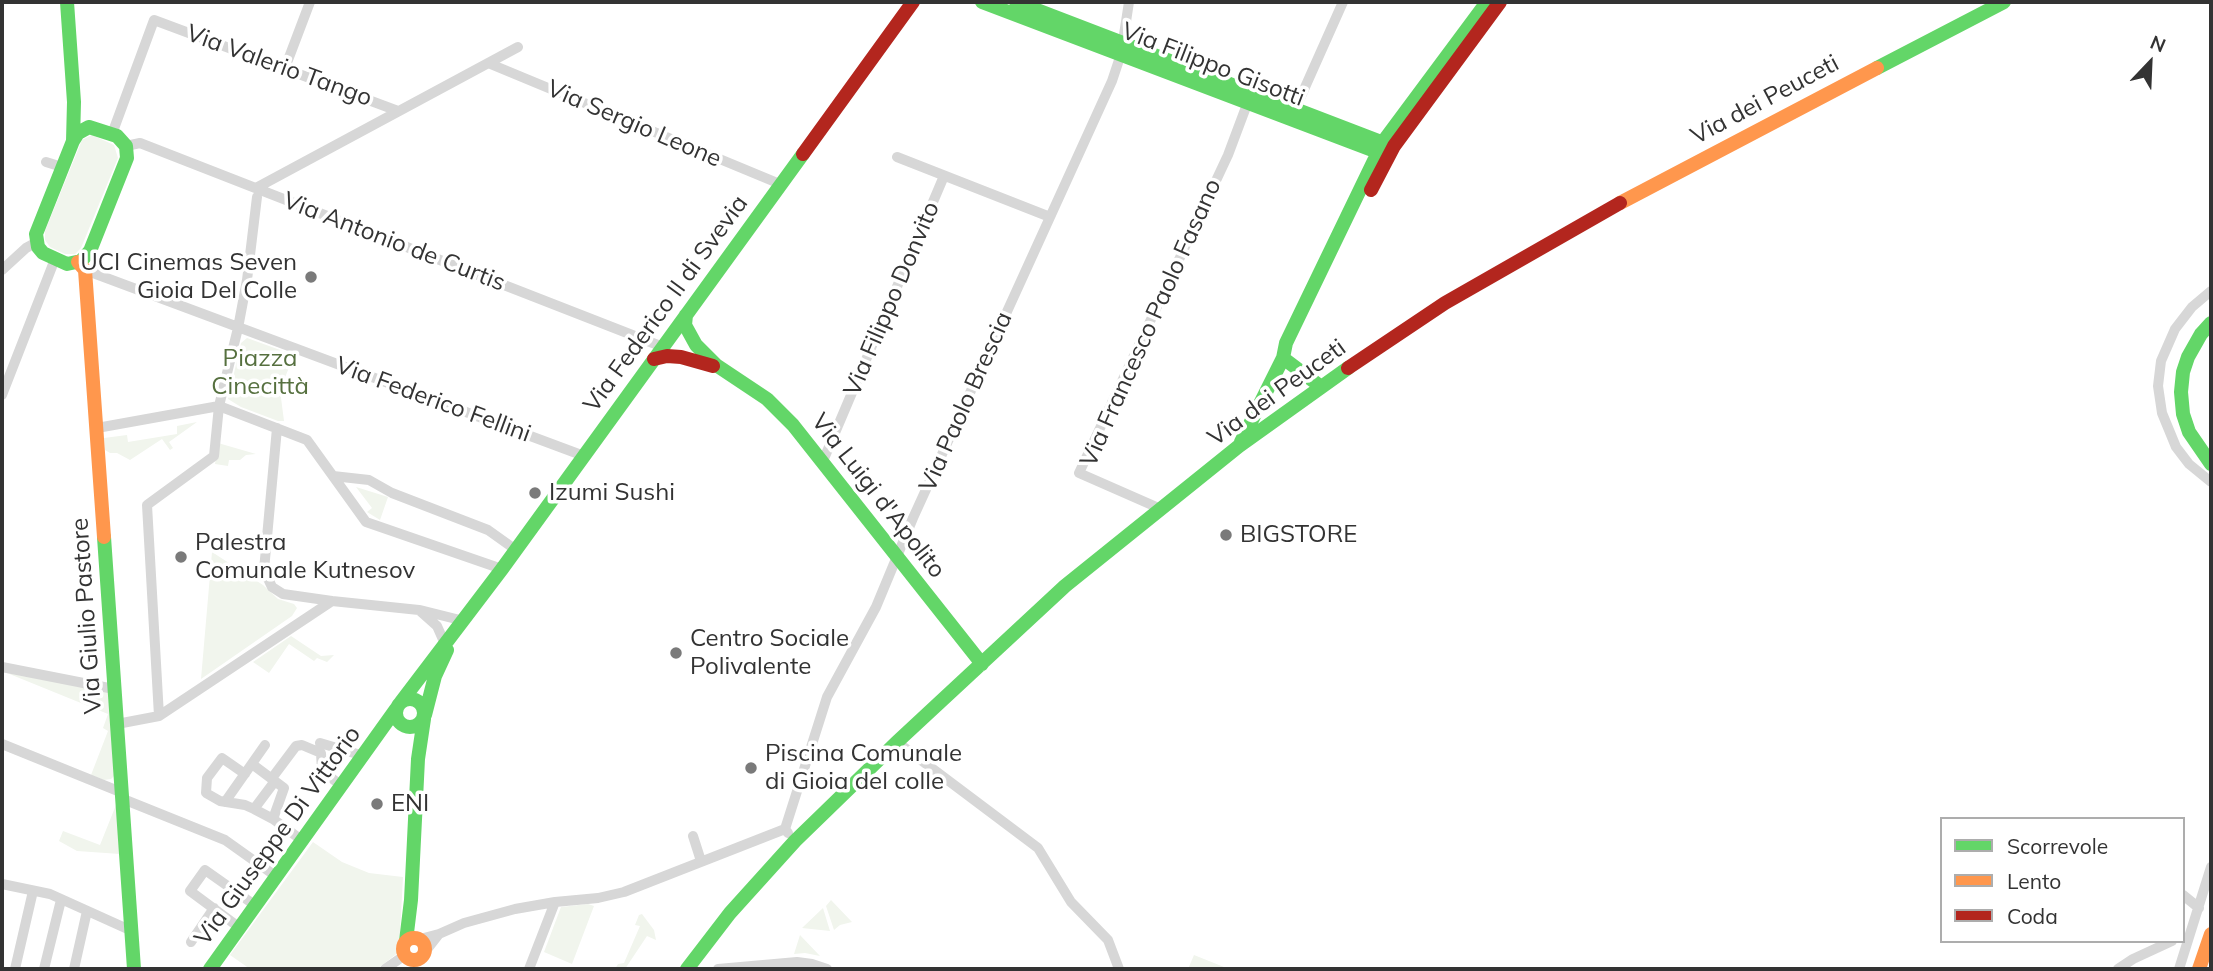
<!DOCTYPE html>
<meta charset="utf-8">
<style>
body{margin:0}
#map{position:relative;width:2213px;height:971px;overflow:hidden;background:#fff;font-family:Mulish,sans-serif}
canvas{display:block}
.frame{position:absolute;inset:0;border:4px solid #333;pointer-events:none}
.legend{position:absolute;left:1940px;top:817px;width:245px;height:126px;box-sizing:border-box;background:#fff;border:2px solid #adadad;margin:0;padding:9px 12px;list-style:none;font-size:21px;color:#333}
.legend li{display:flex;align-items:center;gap:14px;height:35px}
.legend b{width:35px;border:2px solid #adadad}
.north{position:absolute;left:2115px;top:28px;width:70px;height:70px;-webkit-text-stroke:5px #fff;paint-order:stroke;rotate:23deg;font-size:19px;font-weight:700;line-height:28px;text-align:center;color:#333}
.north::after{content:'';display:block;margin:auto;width:24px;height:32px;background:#333;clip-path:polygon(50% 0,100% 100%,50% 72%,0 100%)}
</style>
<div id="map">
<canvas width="2213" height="971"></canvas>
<div class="frame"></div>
<ul class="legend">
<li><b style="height:9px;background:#63d668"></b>Scorrevole</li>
<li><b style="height:9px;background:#ff974d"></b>Lento</li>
<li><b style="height:9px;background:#b3261e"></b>Coda</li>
</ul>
<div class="north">N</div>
</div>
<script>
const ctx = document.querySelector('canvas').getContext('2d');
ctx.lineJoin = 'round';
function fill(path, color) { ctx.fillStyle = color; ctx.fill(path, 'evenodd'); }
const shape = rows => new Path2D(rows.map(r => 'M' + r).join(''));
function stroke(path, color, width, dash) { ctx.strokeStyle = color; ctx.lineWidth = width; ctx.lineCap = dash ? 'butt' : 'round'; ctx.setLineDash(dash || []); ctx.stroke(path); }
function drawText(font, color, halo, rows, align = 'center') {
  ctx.font = font + ' Mulish,sans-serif'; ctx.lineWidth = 7; ctx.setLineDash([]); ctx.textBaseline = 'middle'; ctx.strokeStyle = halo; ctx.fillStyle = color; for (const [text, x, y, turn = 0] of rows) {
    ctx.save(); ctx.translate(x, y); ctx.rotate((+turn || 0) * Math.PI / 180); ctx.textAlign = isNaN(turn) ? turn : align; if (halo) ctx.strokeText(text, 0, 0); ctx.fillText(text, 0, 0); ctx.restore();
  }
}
const green = shape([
 [92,135,114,145,118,158,81,248,75,254,65,254,50,247,45,240,45,231,82,140],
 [247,338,294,355,280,390,284,421,278,421,241,407,228,399,241,343],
 [197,422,169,442,173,448,170,450,162,439,130,460,117,453,110,453,105,450,104,438,127,435,128,442,177,434,177,426],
 [218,443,256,454,246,455,240,460,229,460,228,466,215,464],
 [356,487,388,497,380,520,367,512,372,508],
 [212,552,263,585,278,599,294,604,297,608,292,616,201,679],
 [291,636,321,656,334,655,327,662,317,658,314,661,289,644,269,673,253,662],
 [7,673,108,690,114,776,111,779,104,780,91,775,108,731,103,728,108,714],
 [116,805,120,854,77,851,59,841,63,831,100,845],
 [313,842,342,862,369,873,403,877,399,952,377,969,250,969,230,955],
 [831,900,852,922,840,925,834,930,826,906],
 [588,904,594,906,572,964,544,952,561,907],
 [823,908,830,931,802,928],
 [642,914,654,930,656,940,647,936,625,969,615,969,618,964,624,963,640,926,635,925,639,915],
 [800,935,820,956,805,953,794,954],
 [1194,955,1229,969,1188,969]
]);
const street = shape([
 [488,63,780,184],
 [285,68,310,2],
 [1294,112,1343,2],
 [112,134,154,20,398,111],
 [126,146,140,143,663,347],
 [897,157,1050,217],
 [46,162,62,167],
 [256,188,518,47],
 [2,270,26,248,37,242],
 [85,270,584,456],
 [2211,291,2192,307,2175,329,2161,361,2158,386,2162,413,2176,447,2189,464,2211,482],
 [2,395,55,259],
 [97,428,219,406,307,440,366,522,502,569],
 [277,428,264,570,272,587,283,594,332,601],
 [823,461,944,176],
 [333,476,369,480,392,493,488,530,516,550],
 [1161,509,1079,473,1228,155,1249,99],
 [420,610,464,621],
 [2,667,114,689],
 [159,716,147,505,214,456,219,406,238,328,247,280,257,197],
 [117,724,159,716,332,601,419,610,437,626,445,644],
 [897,742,1038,848,1071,902,1108,940,1119,969],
 [320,743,364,756],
 [2,744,123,793],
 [252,764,284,788,273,819],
 [245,774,222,758,207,778,206,793,220,801,245,805,254,809,273,819,303,841],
 [272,778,296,746,302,745,321,753,322,771,342,786],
 [123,799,225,840,277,877],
 [225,802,265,745],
 [254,809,275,781],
 [785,829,827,697,876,607,913,518,1112,81,1121,54,1129,2],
 [693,836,701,861],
 [2,884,50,894,132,931],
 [2183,895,2199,908],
 [240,928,190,891,205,870,256,906],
 [420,939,439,934],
 [191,942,214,908],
 [425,952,439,934,464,923,515,909,555,902,598,898,624,892,785,829,788,833],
 [15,969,33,891],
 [44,969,61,900],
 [74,969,87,911],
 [385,969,405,955],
 [529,969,555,902],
 [718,969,797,962,812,964,827,969],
 [2118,969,2133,959,2172,941],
 [2179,969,2211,867]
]);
const fast = shape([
 [67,2,74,102,73,141],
 [982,2,1388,156],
 [1016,2,1389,145],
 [1877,68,2004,2],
 [89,127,117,136,126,146,127,158,90,251,81,261,67,264,43,253,38,247,36,234,73,141,78,133,89,127],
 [686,315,685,325,696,345,716,365,767,399,793,425,982,664],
 [2211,323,2201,334,2188,357,2183,372,2181,392,2183,414,2189,432,2211,464],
 [1283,358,1320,386],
 [1241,442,1283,358,1286,343,1383,142,1487,2],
 [104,537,134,969],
 '396 713a14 14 0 1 1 28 0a14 14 0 1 1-28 0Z',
 [401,702,502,569,803,154],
 [425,715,435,676,447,650],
 [406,941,411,900,418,759,424,719],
 [210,969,396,709],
 [687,969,730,913,795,841,897,742,1065,586,1239,446,1348,368]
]);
const slow = shape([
 [1620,203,1877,68],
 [78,262,85,270,104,537],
 '403 949a11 11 0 1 1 22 0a11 11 0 1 1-22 0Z',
 [2199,969,2211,934]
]);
const jam = shape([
 [803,154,913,2],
 [1371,190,1394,146,1500,2],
 [654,359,667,356,681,357,713,366],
 [1348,368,1445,303,1620,203]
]);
const markers = [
 [311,277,7,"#7a7a7a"],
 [535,493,7,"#7a7a7a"],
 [1226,535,7,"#7a7a7a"],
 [181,557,7,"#7a7a7a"],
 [676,653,7,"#7a7a7a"],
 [751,768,7,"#7a7a7a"],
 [377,804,7,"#7a7a7a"]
];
const streetNames = [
 ["Via Filippo Gisotti",1213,65,21],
 ["Via Valerio Tango",279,66,20],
 ["Via dei Peuceti",1765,100,-28],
 ["Via Sergio Leone",634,124,23],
 ["Via Antonio de Curtis",394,242,21],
 ["Via Filippo Donvito",892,299,-67],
 ["Via Federico II di Svevia",666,304,-54],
 ["Via Francesco Paolo Fasano",1151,323,-66],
 ["Via dei Peuceti",1277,393,-36],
 ["Via Federico Fellini",433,400,20],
 ["Via Paolo Brescia",966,402,-66],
 ["Via Luigi d'Apolito",878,496,52],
 ["Via Giulio Pastore",87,616,-94],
 ["Via Giuseppe Di Vittorio",278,836,-54]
];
const poiNames = [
 ["UCI Cinemas Seven",297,263,"right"],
 ["Gioia Del Colle",297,291,"right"],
 ["Izumi Sushi",549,493],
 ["BIGSTORE",1240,535],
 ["Palestra",195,543],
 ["Comunale Kutnesov",195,571],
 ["Centro Sociale",690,639],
 ["Polivalente",690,667],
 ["Piscina Comunale",765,754],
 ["di Gioia del colle",765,782],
 ["ENI",391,804]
];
const parkNames = [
 ["Piazza",260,359],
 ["Cinecittà",260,387]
];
fill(green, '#f1f5ed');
stroke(street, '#d7d7d7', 10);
stroke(fast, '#63d668', 14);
stroke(slow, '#ff974d', 14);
stroke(jam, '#b3261e', 14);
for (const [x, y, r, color] of markers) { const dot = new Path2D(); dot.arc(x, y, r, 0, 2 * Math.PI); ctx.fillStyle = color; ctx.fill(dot); stroke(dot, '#fff', 2.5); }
drawText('24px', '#333', '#fff', streetNames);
drawText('24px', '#333', '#fff', poiNames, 'left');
drawText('24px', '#56703f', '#fff', parkNames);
</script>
